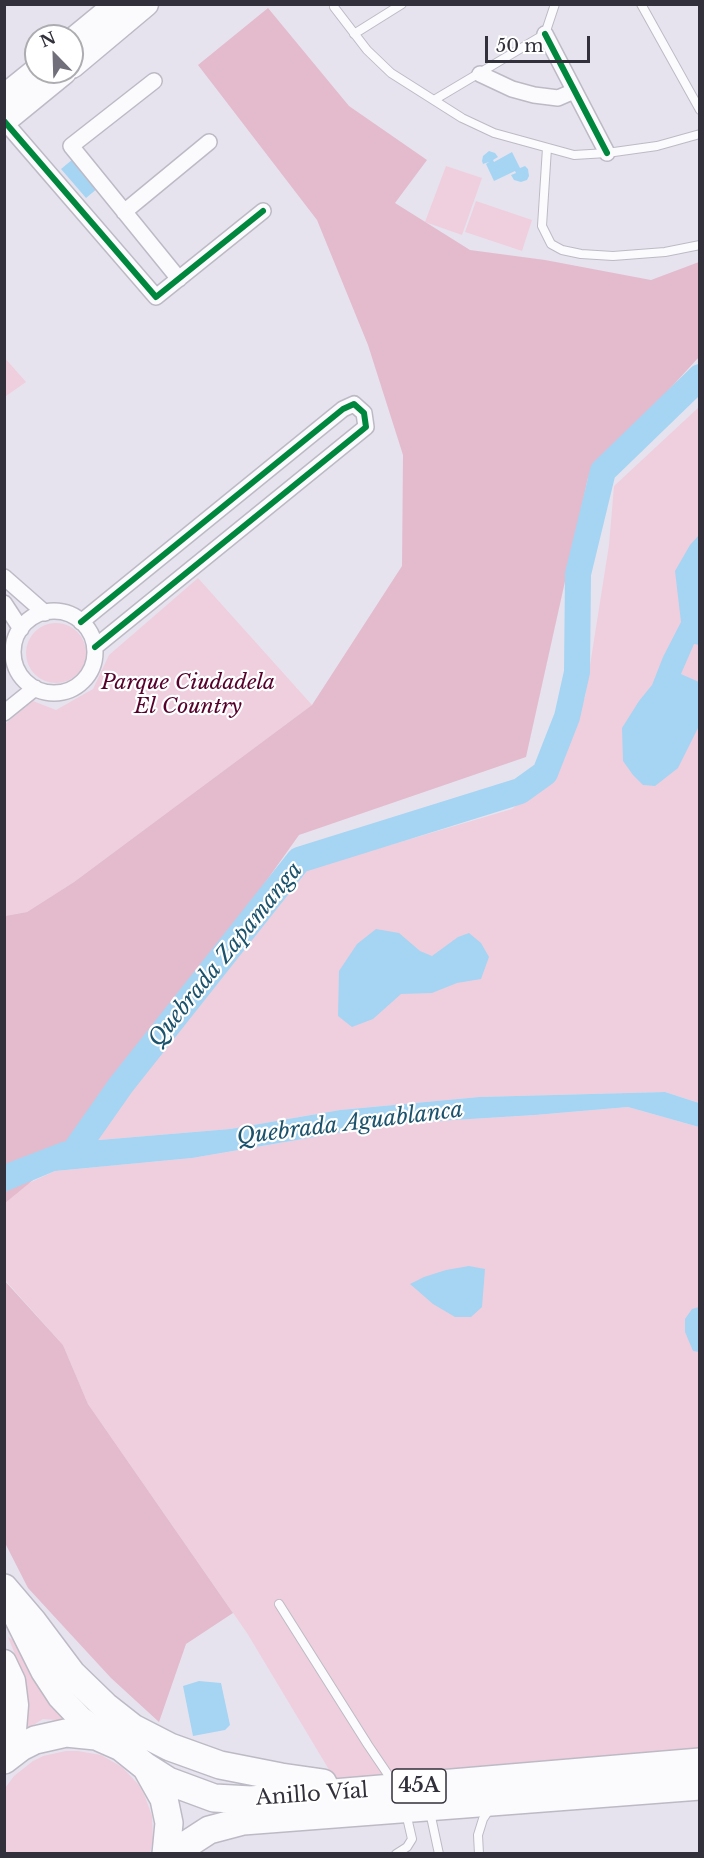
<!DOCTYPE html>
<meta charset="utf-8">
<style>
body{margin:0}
#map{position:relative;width:704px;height:1858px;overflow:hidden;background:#e6e3ef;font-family:"Libre Baskerville",serif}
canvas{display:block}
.frame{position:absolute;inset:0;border:6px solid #32303a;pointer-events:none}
.north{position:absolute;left:24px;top:24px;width:60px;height:60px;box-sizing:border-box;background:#fff;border:2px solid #adacb0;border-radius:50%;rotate:337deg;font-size:16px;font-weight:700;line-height:24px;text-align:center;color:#32303a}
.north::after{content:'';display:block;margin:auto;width:21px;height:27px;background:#716f79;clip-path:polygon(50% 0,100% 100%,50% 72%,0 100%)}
.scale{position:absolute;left:485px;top:36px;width:105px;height:27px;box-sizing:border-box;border:3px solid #32303a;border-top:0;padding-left:8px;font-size:18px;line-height:21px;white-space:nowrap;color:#32303a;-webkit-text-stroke:4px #fff;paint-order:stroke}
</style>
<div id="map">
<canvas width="704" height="1858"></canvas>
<div class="frame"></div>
<div class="north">N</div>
<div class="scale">50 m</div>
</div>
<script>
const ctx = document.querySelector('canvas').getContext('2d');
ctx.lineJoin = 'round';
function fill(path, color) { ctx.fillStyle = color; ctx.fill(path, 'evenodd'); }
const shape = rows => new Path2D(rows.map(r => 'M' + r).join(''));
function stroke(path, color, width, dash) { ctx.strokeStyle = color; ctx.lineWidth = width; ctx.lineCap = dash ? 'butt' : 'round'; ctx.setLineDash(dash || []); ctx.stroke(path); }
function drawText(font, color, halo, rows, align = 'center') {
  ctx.font = font + ' "Libre Baskerville",serif'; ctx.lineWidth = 4.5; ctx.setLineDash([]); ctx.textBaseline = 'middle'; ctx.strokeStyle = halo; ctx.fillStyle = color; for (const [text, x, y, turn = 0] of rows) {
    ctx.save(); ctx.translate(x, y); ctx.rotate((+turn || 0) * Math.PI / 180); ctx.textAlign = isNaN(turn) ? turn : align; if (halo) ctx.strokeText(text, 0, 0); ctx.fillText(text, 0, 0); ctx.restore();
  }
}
const green = shape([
 [446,166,482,178,462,235,425,222],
 [476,201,532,220,522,251,465,232],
 [4,357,26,382,6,396,4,394],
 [699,407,699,1103,665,1092,479,1097,340,1110,230,1129,87,1141,120,1087,302,871,512,809,556,771,585,697,609,545,614,486],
 [198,578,312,705,74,882,27,912,5,916,5,724,33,701,56,710,93,689,109,655],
 '26 653a30 30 0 1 1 60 0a30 30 0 1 1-60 0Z',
 [628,1107,699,1127,699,1764,346,1798,247,1633,88,1404,63,1345,5,1280,4,1202,27,1184,55,1171,192,1158,390,1124,535,1115],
 [8,1637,19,1644,70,1721,43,1719,19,1734,27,1719,28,1700,23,1674],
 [66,1751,78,1751,101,1755,122,1767,138,1784,144,1794,152,1816,153,1839,150,1853,5,1853,5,1788,14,1776,33,1761,43,1756]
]);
const forest = shape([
 [268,8,349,106,427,160,395,203,470,250,545,260,651,280,699,262,699,357,588,478,526,757,299,835,82,1140,5,1203,5,916,27,912,74,882,312,705,402,566,403,455,368,345,317,220,198,65],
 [4,1280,63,1345,88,1404,233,1613,186,1644,159,1722,111,1678,28,1588,5,1543]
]);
const water = shape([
 [489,151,495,153,498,157,493,160,494,162,512,152,520,168,525,166,528,169,529,176,527,180,521,182,514,180,511,175,516,173,515,171,494,181,486,164,489,162,483,164,482,161,483,156],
 [73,159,98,188,86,198,61,169],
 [699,535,699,645,694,644,681,674,699,682,699,726,678,768,655,786,643,785,633,775,623,761,622,728,639,701,652,685,663,657,681,622,675,571,690,545],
 [376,929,399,933,420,951,432,956,458,937,469,933,481,943,489,957,481,979,457,983,432,993,401,994,373,1019,352,1027,338,1016,339,971,357,944],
 [665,1092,699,1103,699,1127,628,1107,535,1115,390,1124,192,1158,55,1171,5,1192,5,1164,62,1142,73,1140,87,1141,230,1129,340,1110,479,1097],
 [469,1266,485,1269,482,1307,471,1317,455,1317,433,1304,410,1284,424,1277,446,1270],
 [699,1307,700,1307,699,1352,693,1351,685,1332,685,1319,692,1309],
 [199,1681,221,1683,230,1725,225,1730,193,1736,183,1686]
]);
const river = shape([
 [74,1152,121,1085,299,860,520,791,545,773,567,717,577,672,578,574,603,471,700,377]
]);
const lane = shape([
 [641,4,700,110],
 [334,7,367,50,391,73,462,118,494,133,574,155,607,153,657,146,700,134],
 [354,34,402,4],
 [434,100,545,34,555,4],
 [547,148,542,226,551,244,562,250,581,254,613,256,665,252,700,245],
 [279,1604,368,1745,393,1782],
 [430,1812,439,1854],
 [396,1854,407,1847,412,1839,406,1813],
 [479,1854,478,1835,483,1819,489,1810]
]);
const street = shape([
 [545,34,607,153],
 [480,74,512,89,534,95,558,98,574,91],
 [154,81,71,146,179,279],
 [4,121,156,297,263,211],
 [124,212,209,142],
 [4,577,45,613],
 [4,603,21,629],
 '13 652a41 41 0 1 1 82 0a41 41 0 1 1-82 0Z',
 [81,622,343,409,354,404,364,413,366,427,95,647],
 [4,713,35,688]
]);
const primary = shape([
 [72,41,117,4],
 [72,66,146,4],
 [4,97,36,71],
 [4,121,64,72],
 [9,1603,43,1671,60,1697,80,1718,109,1740],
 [4,1662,13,1681,16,1705,14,1730,4,1754]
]);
const highway = shape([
 [4,1588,33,1622,72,1674,105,1706,133,1728,170,1747,220,1765,281,1777,323,1783],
 [4,1760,21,1747,35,1740,66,1733,96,1736,121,1747,146,1767,164,1799,169,1823,166,1854],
 [146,1767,168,1781,214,1798,251,1800,700,1762],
 [177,1854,189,1843,209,1830,243,1821,700,1786]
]);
const cycleway = shape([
 [545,34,607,153],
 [4,121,156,297,263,211],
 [81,622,343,409,354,404,364,413,366,427,95,647]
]);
const shields = [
 [419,1786,54]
];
const shieldNames = [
 ["45A",419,1786]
];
const parkNames = [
 ["Parque Ciudadela",188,683],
 ["El Country",188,707]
];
const streetNames = [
 ["Anillo Víal",312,1795,-4]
];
const waterNames = [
 ["Quebrada Zapamanga",226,955,-51],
 ["Quebrada Aguablanca",350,1124,-7]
];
fill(green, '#efcfdd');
fill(forest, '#e3bbcd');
fill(water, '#a5d5f3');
stroke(river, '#a5d5f3', 26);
stroke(lane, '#bdbac5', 10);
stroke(street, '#bdbac5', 18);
stroke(primary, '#bdbac5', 27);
stroke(highway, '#bdbac5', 30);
stroke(lane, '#fbfbfd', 8);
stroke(street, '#fbfbfd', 15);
stroke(primary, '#fbfbfd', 24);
stroke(highway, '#fbfbfd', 27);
stroke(cycleway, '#00873e', 6);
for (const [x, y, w] of shields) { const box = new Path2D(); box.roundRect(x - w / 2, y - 17, w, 34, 4.5); ctx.fillStyle = '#fff'; ctx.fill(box); stroke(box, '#32303a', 1.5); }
drawText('bold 20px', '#32303a', null, shieldNames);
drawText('italic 21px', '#56012c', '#fff', parkNames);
drawText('21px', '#32303a', '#fff', streetNames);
drawText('italic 22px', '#1b526c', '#fff', waterNames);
</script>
